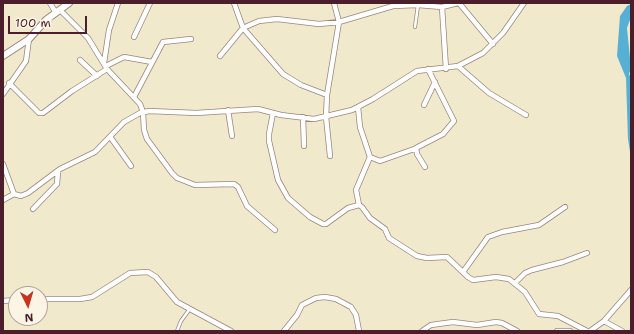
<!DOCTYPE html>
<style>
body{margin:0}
#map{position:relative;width:634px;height:334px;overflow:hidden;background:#f0e9cc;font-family:"Shantell Sans",sans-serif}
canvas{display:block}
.frame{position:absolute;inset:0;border:4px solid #4a1f2b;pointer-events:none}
.north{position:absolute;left:8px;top:286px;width:40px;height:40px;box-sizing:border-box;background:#fcf5e5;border:1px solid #b59f9b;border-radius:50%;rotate:175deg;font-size:11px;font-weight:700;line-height:16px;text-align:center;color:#4a1f2b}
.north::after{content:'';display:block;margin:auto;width:14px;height:18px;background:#c8321e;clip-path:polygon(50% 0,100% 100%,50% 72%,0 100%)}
.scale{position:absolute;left:8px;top:16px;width:79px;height:18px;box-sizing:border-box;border:2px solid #4a1f2b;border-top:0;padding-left:5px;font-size:12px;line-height:14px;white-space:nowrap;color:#4a1f2b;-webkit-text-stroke:3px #fcf5e5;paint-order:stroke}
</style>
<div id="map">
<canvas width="634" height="334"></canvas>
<div class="frame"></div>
<div class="north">N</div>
<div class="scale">100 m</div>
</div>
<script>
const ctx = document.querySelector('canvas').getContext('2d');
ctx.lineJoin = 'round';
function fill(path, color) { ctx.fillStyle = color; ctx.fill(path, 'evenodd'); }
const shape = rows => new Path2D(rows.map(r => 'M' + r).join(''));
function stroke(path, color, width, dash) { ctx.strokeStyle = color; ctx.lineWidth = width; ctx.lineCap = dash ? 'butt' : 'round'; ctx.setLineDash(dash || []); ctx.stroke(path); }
const water = shape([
 [631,4,631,17,627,28,631,68,629,74,631,78,631,158,628,139,626,78,617,56,620,16,627,6]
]);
const lane = shape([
 [415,27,418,5],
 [177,331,181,321,189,310]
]);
const street = shape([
 [50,3,56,13],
 [234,3,243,28,283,74,301,85,327,95],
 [459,3,493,44],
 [442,7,446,69],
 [60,10,88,38,107,69,140,104,143,112,144,130,147,139,172,173,177,178,195,185,234,184,238,187,247,206,275,230],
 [134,37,150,3],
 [220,56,243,28,259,21,277,19,319,24,339,22,393,6,418,5,442,7,458,3],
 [80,60,97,76],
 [104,63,109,30,118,3],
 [106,66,124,57,152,62],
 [458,66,489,93,526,115],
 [9,83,39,113,43,113,72,91,107,69],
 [3,94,26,61,29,39],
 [134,97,163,42,191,39],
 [424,105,435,82],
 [358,107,360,127,370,157,356,190,359,205],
 [228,110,232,136],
 [273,113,269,134,269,141,278,180,288,198,310,217,323,224,326,224,348,208,359,205,362,207,370,218,385,229,389,238,417,256,427,258,447,257,468,277,473,280,496,277,509,279,525,292,539,314,558,316,587,331],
 [303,117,304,146],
 [111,138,131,166],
 [330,156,326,117,327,95,339,22,334,3],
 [370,157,380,161,417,148],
 [3,164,14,194,21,196,28,193,60,169,95,152,124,122,140,113,149,111,196,113,258,109,281,115,314,119,352,110,373,99,417,71,458,66,483,53,503,33,524,3],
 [425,167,417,154,416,148,443,134,454,121,428,69],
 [3,200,14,194],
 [33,209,57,184,58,171],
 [463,272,488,237,502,232,539,225,565,207],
 [515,283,525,273,532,270,563,262,587,253],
 [40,299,80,299,92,297,130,273,148,272,156,277,177,302,231,331],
 [3,301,16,300],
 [604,321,622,331],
 [284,331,297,315,302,305,316,298,325,297,336,299,351,307,356,315,359,331],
 [422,331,431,325,453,322,477,325,496,322,502,323,517,331],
 [557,331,570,331],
 [590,331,604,321,631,290]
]);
const secondary = shape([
 [3,56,29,39,46,20,69,3]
]);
fill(water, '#56b0d4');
stroke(lane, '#9d847c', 4);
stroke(street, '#9d847c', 6);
stroke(secondary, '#9d847c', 8);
stroke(lane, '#fff', 2.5);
stroke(street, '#fff', 4.5);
stroke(secondary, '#fff', 6);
</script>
